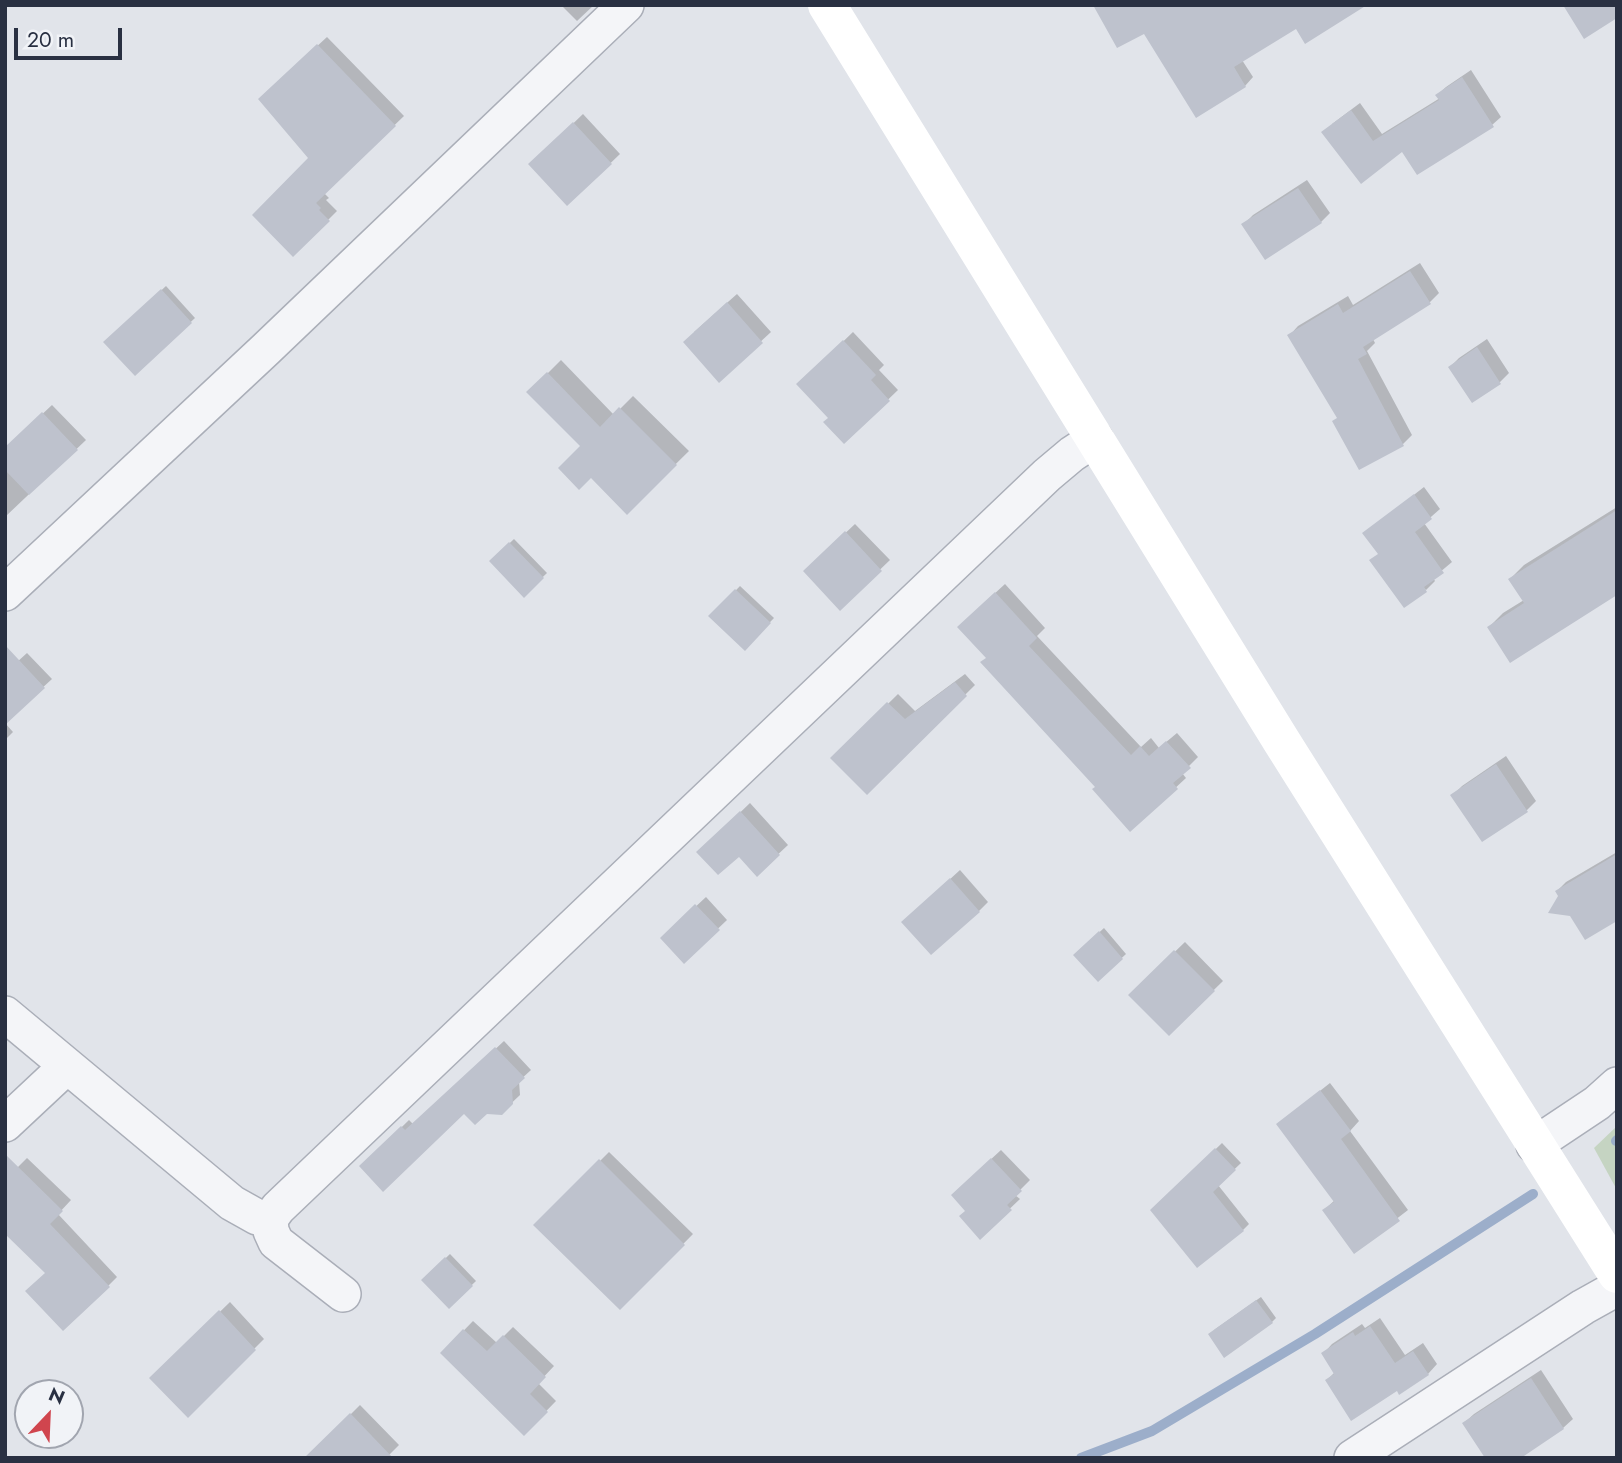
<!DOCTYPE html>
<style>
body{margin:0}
#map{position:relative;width:1622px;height:1463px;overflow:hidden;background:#e1e4ea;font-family:Jost,sans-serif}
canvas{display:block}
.frame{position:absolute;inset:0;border:7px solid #293042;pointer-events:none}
.north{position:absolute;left:14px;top:1379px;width:70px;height:70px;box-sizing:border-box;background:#f1f3f7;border:2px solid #a1a5af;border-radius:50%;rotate:23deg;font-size:19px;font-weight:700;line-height:28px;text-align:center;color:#293042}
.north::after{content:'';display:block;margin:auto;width:24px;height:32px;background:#d0454e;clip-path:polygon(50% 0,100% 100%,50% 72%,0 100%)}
.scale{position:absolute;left:14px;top:28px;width:108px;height:32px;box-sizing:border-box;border:4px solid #293042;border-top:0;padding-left:9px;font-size:21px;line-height:24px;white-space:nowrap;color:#293042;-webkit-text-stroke:5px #f1f3f7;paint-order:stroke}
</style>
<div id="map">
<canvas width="1622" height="1463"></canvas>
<div class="frame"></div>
<div class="north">N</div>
<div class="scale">20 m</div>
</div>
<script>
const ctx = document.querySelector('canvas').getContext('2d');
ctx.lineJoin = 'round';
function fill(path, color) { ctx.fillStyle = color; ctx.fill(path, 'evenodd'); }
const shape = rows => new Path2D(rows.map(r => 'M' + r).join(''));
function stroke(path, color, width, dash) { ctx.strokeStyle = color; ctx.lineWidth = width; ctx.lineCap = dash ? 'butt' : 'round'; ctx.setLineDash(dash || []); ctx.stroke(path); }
const green = shape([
 [1617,1126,1617,1190,1594,1148]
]);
const shadow = shape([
 [561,5,594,5,577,21],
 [1095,5,1297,26,1242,60,1253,77,1245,86],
 [327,37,404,116,324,193,329,198,326,200,337,211,293,255,311,158,260,99],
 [1471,70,1501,117,1492,125,1403,150,1361,181,1332,124,1360,103,1382,134,1440,98,1437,95,1446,87],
 [583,114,620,154,568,204,531,164],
 [1307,180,1330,213,1321,222,1243,225,1253,215],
 [1420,263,1439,293,1430,302,1373,339,1375,343,1367,351,1412,435,1403,444,1360,468,1338,417,1289,336,1298,326,1348,296,1353,305],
 [166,286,195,318,135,374,106,342],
 [737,294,771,332,719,380,694,332],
 [853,332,884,365,879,370,898,390,844,442,830,417,799,384],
 [1487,339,1509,373,1500,382,1472,401,1450,367,1459,358],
 [561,360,614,415,633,396,689,451,627,512,582,446,529,392],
 [52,405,86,440,5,517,5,449],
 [1424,487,1440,509,1424,523,1452,562,1433,578,1435,581,1426,590,1380,553,1365,533],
 [1617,507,1617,593,1489,627,1503,613,1524,600,1510,579,1524,565],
 [855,524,890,560,840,608,805,571],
 [514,539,547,573,524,595,491,561],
 [1005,584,1045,628,1037,636,1141,747,1151,738,1159,748,1177,733,1198,757,1182,773,1186,778,1130,830,1097,786,987,657,968,618],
 [740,586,774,618,745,648,711,616],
 [27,653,52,679,5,722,5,673],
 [965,674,975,685,867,792,833,758,898,694,915,711],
 [5,723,13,732,5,740],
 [1506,756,1536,801,1527,810,1483,840,1453,795,1462,786],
 [750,803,788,845,757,874,739,855,699,852],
 [1617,852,1617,919,1560,896,1557,891,1566,882],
 [960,870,988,902,979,911,913,913],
 [706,897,727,920,684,961,662,938],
 [1104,928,1126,954,1098,980,1075,955],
 [1185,942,1223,981,1169,1034,1130,995],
 [504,1041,531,1070,519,1081,520,1095,501,1113,465,1112,362,1166,409,1120,414,1125],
 [1330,1083,1359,1121,1350,1131,1408,1210,1355,1251,1324,1210,1335,1200,1278,1124],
 [1222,1143,1241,1163,1218,1185,1249,1224,1243,1230,1153,1210],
 [1001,1150,1030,1180,1015,1195,1020,1199,980,1237,967,1211,962,1186],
 [609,1152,693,1234,620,1308,536,1225],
 [27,1158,71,1200,58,1214,117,1277,108,1286,47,1272,5,1180],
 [450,1254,476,1281,449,1307,423,1280],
 [1261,1297,1276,1318,1272,1322,1214,1330],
 [230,1302,264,1339,188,1415,152,1378],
 [1380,1318,1405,1355,1423,1343,1437,1364,1428,1374,1397,1389,1327,1380,1335,1372,1323,1354,1332,1344,1362,1324,1365,1328],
 [473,1321,497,1343,513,1327,554,1366,538,1383,556,1401,524,1434,442,1353],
 [1541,1370,1573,1419,1563,1428,1518,1458,1464,1423,1474,1414],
 [360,1405,399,1445,386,1458,310,1455]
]);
const stream = shape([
 [1616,1141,1617,1140],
 [1081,1458,1152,1431,1315,1334,1533,1194]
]);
const building = shape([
 [1093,5,1367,5,1305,44,1296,29,1234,67,1246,87,1196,118,1144,34,1117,48],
 [1563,5,1617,5,1617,18,1584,39],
 [317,44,396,126,316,203,321,208,319,210,330,221,293,257,252,215,308,158,258,99],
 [1462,77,1494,127,1417,175,1402,152,1361,184,1321,132,1351,110,1373,141,1439,100,1435,95],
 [573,122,612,164,567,206,528,164],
 [1298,188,1322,223,1265,260,1241,224],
 [1410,271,1431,304,1363,347,1367,354,1358,359,1404,446,1359,470,1332,421,1337,418,1287,335,1338,304,1343,313],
 [161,289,192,323,135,376,103,342],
 [727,302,763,343,719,383,683,342],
 [843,340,876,375,871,380,890,401,844,444,823,422,828,418,796,384],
 [1477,347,1501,384,1472,403,1448,367],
 [547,372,600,427,619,407,677,465,627,515,591,478,579,490,558,468,580,446,526,392],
 [42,412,78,450,29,495,5,470,5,447],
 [1414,494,1432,519,1415,532,1444,573,1424,587,1427,592,1404,608,1369,560,1378,554,1362,533],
 [1617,510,1617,595,1510,663,1487,627,1524,603,1508,579],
 [845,531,882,571,840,611,803,571],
 [509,542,544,578,524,598,489,561],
 [735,589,771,623,745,651,708,616],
 [995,592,1037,638,1029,646,1131,755,1140,746,1149,756,1166,741,1191,768,1173,783,1178,789,1130,832,1092,789,1095,787,980,662,986,658,957,627],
 [5,645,45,688,5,725],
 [955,682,967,696,867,795,830,758,887,702,905,719],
 [1496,764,1528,812,1482,842,1450,795],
 [740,811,780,855,757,877,739,857,718,875,696,852],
 [1617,854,1617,921,1585,940,1570,916,1548,913,1558,896,1555,891],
 [950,878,980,912,931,955,901,922],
 [695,904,720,930,684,964,660,938],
 [1099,931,1123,959,1098,982,1073,955],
 [1174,950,1215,991,1169,1036,1128,995],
 [495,1047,525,1078,512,1090,513,1104,502,1115,487,1114,475,1125,464,1114,383,1192,359,1166,401,1126,405,1130],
 [1320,1090,1351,1131,1341,1139,1400,1221,1354,1254,1322,1210,1334,1202,1276,1124],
 [1215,1148,1236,1170,1213,1192,1244,1231,1197,1268,1150,1210],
 [5,1154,63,1211,50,1224,110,1287,63,1331,25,1291,45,1273,5,1234],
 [991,1158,1022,1191,1007,1205,1012,1210,980,1240,959,1216,965,1211,951,1195],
 [599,1159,685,1245,620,1310,533,1225],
 [445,1257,473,1286,449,1309,421,1280],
 [1256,1300,1273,1323,1224,1358,1208,1334],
 [219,1310,256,1350,188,1418,149,1378],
 [1370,1326,1395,1363,1413,1351,1429,1375,1399,1395,1397,1391,1351,1421,1325,1380,1334,1374,1321,1353,1353,1332,1355,1336],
 [463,1329,487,1351,503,1335,546,1377,530,1394,548,1412,524,1436,440,1353],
 [1531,1378,1564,1429,1521,1458,1485,1458,1462,1423],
 [350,1413,393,1458,304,1458]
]);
const street = shape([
 [5,593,265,350,626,5],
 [5,1014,232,1203,257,1217,270,1219],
 [5,1124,67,1066],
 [1534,1145,1597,1103,1617,1085],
 [343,1294,276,1242,271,1231,270,1219,278,1208,1047,475,1072,454,1095,439],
 [1352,1458,1583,1307,1617,1288]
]);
const secondary = shape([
 [827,5,1282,742,1617,1274]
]);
fill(green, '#c5d4c2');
fill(shadow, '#0003');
stroke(stream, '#9caeca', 10);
fill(building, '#bec2cd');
stroke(street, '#aaaeb8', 38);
stroke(street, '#f4f5f8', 35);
stroke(secondary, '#fff', 38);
</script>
